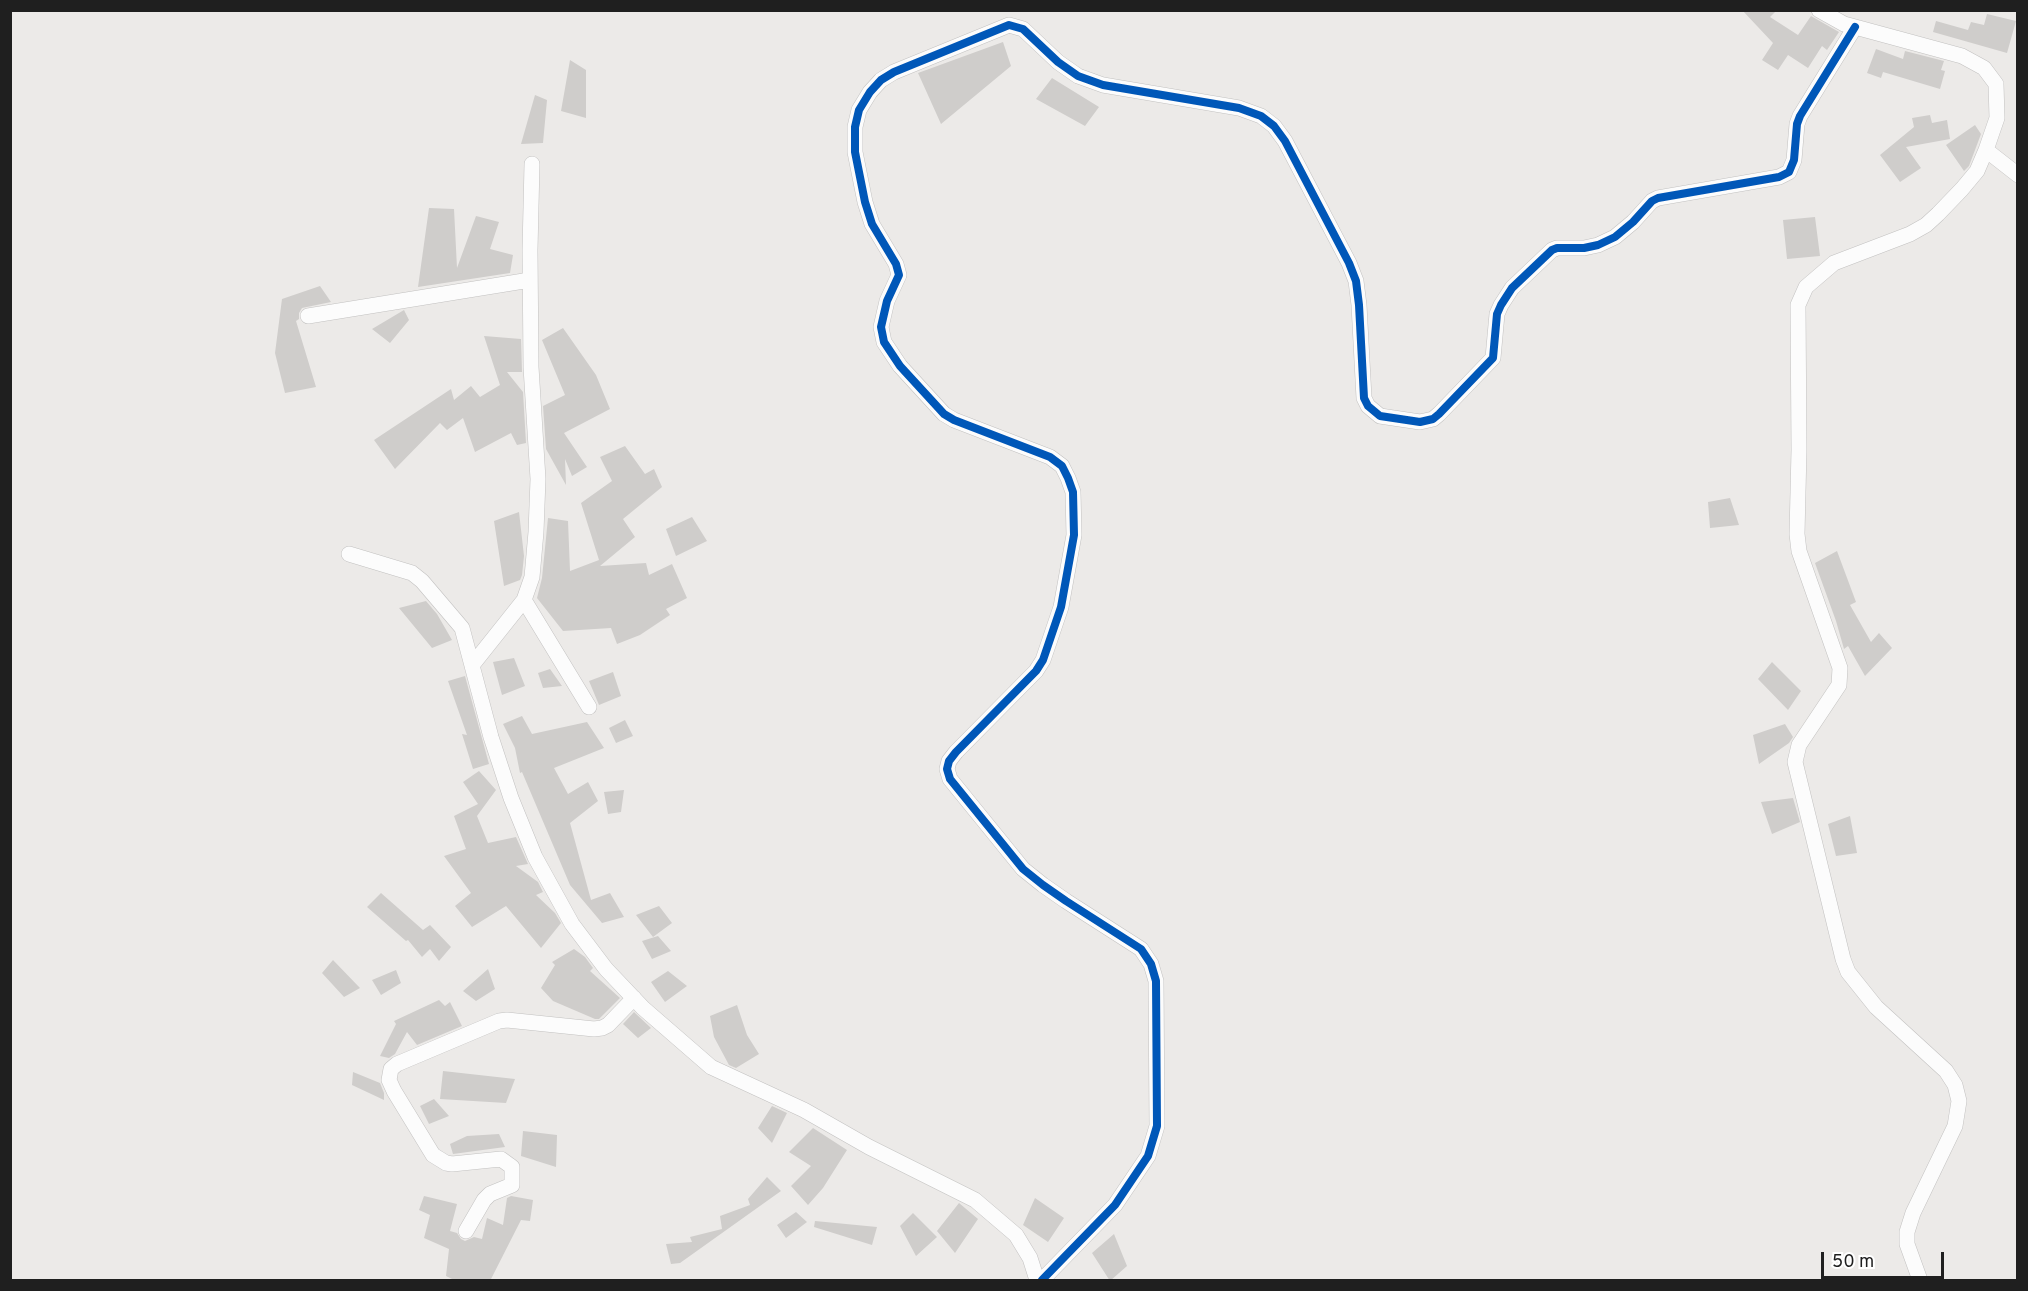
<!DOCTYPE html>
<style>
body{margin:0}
#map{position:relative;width:2028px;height:1291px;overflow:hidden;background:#eceae8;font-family:Overpass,sans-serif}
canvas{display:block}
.frame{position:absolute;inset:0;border:12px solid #1f1f1f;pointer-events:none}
.scale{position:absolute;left:1821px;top:1252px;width:123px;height:27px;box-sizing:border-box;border:3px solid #1f1f1f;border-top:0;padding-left:8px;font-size:18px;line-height:21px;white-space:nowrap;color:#1f1f1f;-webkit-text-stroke:4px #fff;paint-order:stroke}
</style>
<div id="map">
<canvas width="2028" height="1291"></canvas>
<div class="frame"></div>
<div class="scale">50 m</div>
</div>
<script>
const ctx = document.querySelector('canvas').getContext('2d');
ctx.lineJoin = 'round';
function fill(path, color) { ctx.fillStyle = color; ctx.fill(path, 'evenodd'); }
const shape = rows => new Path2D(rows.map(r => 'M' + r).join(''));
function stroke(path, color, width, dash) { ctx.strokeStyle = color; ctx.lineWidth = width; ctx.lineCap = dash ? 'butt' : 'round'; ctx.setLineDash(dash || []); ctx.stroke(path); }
const building = shape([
 [1742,10,1777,10,1770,17,1798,35,1811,16,1839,32,1827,50,1822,46,1808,68,1788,55,1778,70,1762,60,1773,43],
 [1987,14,2016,21,2007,53,1933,32,1936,21,1968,30,1971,22,1984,25],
 [1003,42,1011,66,941,124,918,73],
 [1876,49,1903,59,1905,51,1944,61,1941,70,1945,71,1940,89,1883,72,1881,78,1867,73],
 [570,60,586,70,586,118,561,111],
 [1052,78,1099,107,1085,126,1036,99],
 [535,95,547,100,543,143,521,144],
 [1930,115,1932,123,1947,120,1950,139,1906,147,1921,168,1900,182,1880,155,1914,127,1912,118],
 [1975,125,1981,134,1969,166,1964,171,1946,145],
 [429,208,454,209,457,268,476,216,499,222,490,249,513,255,510,273,418,287],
 [1815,217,1820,256,1787,259,1783,220],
 [320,286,331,302,302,308,299,313,299,319,296,321,316,387,285,393,275,353,282,299],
 [404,310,409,320,390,343,372,329],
 [563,328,596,375,610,409,564,433,587,467,572,476,565,459,566,485,546,449,543,406,565,395,542,340],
 [484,336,521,339,522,372,507,372,523,392,526,443,517,445,511,433,475,452,463,418,447,430,440,423,395,469,374,440,451,389,454,400,471,386,480,397,500,385],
 [625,446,645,474,654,469,662,487,623,519,635,537,600,566,646,563,649,575,672,564,687,598,666,609,670,615,640,635,617,644,611,628,563,631,537,598,542,578,548,518,568,521,570,571,599,560,581,503,612,481,600,457],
 [1730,498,1739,525,1710,528,1708,502],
 [519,512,524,556,522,575,520,580,504,586,494,521],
 [692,517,707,541,676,556,666,529],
 [1837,551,1856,602,1850,605,1871,642,1879,633,1892,648,1865,676,1848,646,1844,649,1836,621,1815,563],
 [426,601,437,614,452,640,432,648,399,608],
 [514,658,525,686,502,695,493,662],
 [1772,662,1801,691,1788,710,1758,679],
 [550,669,562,686,543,688,538,673],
 [613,672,621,696,599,705,589,681],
 [465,676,489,764,473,769,462,734,467,735,448,681],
 [522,716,532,734,587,722,604,748,554,768,568,794,588,782,598,801,570,823,591,900,610,893,624,917,602,923,570,885,522,772,520,773,515,748,503,724],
 [625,720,633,736,616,743,609,728],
 [1785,724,1793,737,1789,743,1759,764,1753,735],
 [479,771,496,790,477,816,488,843,516,837,528,864,516,866,538,882,543,892,536,895,555,913,561,923,541,948,506,906,472,927,455,906,471,893,444,856,466,849,454,816,478,804,463,782],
 [624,790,621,812,608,814,604,792],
 [1793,798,1800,822,1772,834,1761,802],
 [1850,816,1857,853,1836,856,1828,824],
 [381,893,423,930,430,925,451,947,439,961,430,949,422,957,408,940,406,941,367,907],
 [659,906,672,923,653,937,636,915],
 [658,936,671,951,652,959,642,941],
 [574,949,585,957,593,968,590,971,620,998,599,1019,595,1019,553,1001,541,988,555,965,552,962],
 [333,960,360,988,344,997,322,973],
 [488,969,495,989,476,1001,463,991],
 [396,970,401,983,381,995,372,980],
 [668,971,687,986,665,1002,651,982],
 [439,1000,445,1006,450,1002,462,1026,417,1045,407,1032,395,1054,389,1058,380,1056,396,1024,394,1021],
 [737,1005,747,1035,759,1054,736,1068,729,1065,714,1037,710,1016],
 [634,1012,651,1028,638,1038,623,1024],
 [443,1071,515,1079,506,1103,440,1099],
 [353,1072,380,1083,384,1093,384,1100,352,1085],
 [434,1099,449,1116,429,1124,420,1106],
 [772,1106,787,1113,772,1143,758,1128],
 [813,1128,847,1150,823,1188,808,1205,791,1186,811,1166,789,1152],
 [523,1131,557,1135,556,1167,521,1156],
 [499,1134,505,1147,453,1154,450,1144,467,1136],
 [767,1177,781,1191,680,1263,671,1264,666,1244,692,1242,690,1237,722,1229,720,1216,750,1205,748,1199],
 [424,1196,457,1204,450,1231,457,1233,461,1239,465,1241,474,1237,482,1239,487,1218,503,1225,507,1198,511,1196,533,1200,530,1221,521,1220,490,1281,456,1281,446,1276,449,1249,424,1238,430,1215,419,1210],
 [1035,1198,1064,1218,1048,1242,1023,1225],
 [959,1203,978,1219,955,1253,937,1231],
 [796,1212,807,1222,786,1238,777,1225],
 [913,1213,937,1237,916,1256,900,1226],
 [815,1221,877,1227,872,1245,814,1227],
 [1114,1234,1127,1266,1110,1281,1092,1253]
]);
const minor = shape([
 [1819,10,1844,24,1962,56,1984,68,1996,84,1997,118,1986,150,1977,171,1962,189,1938,214,1926,225,1910,234,1834,263,1806,287,1798,305,1799,450,1797,534,1799,551,1840,668,1839,685,1799,745,1795,762,1843,959,1848,972,1876,1007,1946,1071,1955,1085,1959,1101,1955,1126,1913,1213,1907,1232,1907,1244,1920,1280],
 [1986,150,2018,175],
 [308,316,530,280],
 [349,554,412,573,422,581,462,628,491,737,511,798,535,857,572,924,606,969,643,1008,711,1067,804,1110,869,1147,975,1200,1016,1235,1030,1258,1037,1280],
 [524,600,589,707],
 [473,664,524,600,532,577,536,532,538,479,531,367,530,250,532,164],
 [466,1231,484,1200,490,1194,512,1185,512,1167,501,1159,452,1164,446,1163,433,1155,394,1091,389,1080,391,1069,397,1064,499,1021,507,1020,594,1029,602,1028,608,1025,634,998],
 [1042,1280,1115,1205,1148,1156,1157,1126,1156,981,1151,964,1141,949,1066,901,1043,885,1023,869,950,779,947,769,949,761,956,752,1036,671,1043,660,1061,607,1074,535,1073,492,1068,478,1062,466,1050,457,954,420,944,414,900,366,884,342,881,327,887,301,899,275,896,264,872,224,865,202,855,152,855,127,859,110,870,92,881,80,894,72,1009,25,1023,29,1058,62,1078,76,1103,85,1239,108,1261,116,1274,126,1285,141,1349,263,1356,281,1359,305,1364,398,1368,406,1380,416,1420,422,1433,419,1439,414,1493,358,1497,314,1501,305,1512,288,1552,250,1557,248,1584,248,1598,245,1615,237,1633,222,1652,201,1658,198,1779,177,1789,172,1794,160,1797,124,1800,116,1855,27]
]);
const cycleway = shape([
 [1042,1280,1115,1205,1148,1156,1157,1126,1156,981,1151,964,1141,949,1066,901,1043,885,1023,869,950,779,947,769,949,761,956,752,1036,671,1043,660,1061,607,1074,535,1073,492,1068,478,1062,466,1050,457,954,420,944,414,900,366,884,342,881,327,887,301,899,275,896,264,872,224,865,202,855,152,855,127,859,110,870,92,881,80,894,72,1009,25,1023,29,1058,62,1078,76,1103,85,1239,108,1261,116,1274,126,1285,141,1349,263,1356,281,1359,305,1364,398,1368,406,1380,416,1420,422,1433,419,1439,414,1493,358,1497,314,1501,305,1512,288,1552,250,1557,248,1584,248,1598,245,1615,237,1633,222,1652,201,1658,198,1779,177,1789,172,1794,160,1797,124,1800,116,1855,27]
]);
fill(building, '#cfcdcb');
stroke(minor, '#c2c1c0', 16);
stroke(minor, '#fcfcfc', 15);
stroke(cycleway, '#0057b8', 8);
</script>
